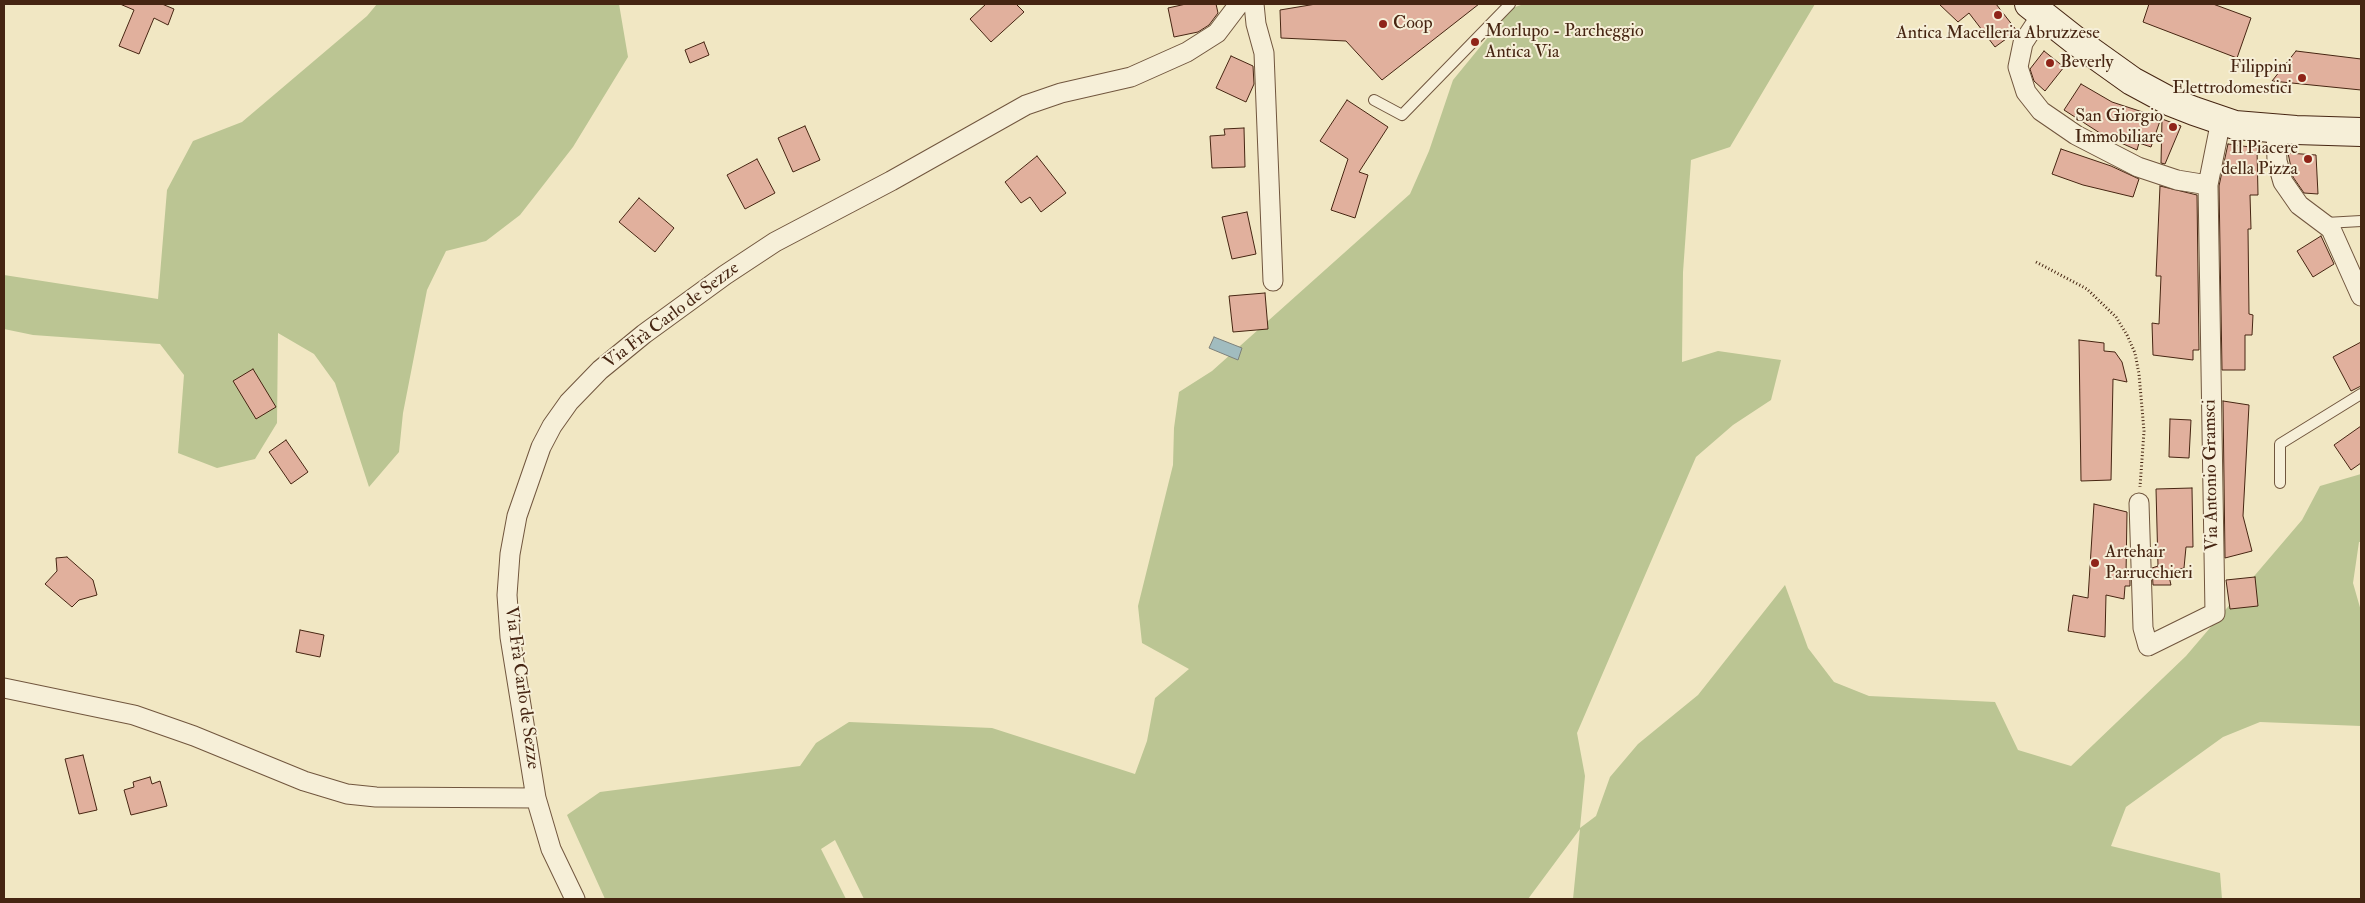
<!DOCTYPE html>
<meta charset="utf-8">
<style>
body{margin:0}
#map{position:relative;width:2365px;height:903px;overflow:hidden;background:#f1e7c3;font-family:"IM FELL Double Pica",serif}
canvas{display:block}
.frame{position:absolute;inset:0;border:5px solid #462512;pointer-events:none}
</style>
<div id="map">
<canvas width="2365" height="903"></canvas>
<div class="frame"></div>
</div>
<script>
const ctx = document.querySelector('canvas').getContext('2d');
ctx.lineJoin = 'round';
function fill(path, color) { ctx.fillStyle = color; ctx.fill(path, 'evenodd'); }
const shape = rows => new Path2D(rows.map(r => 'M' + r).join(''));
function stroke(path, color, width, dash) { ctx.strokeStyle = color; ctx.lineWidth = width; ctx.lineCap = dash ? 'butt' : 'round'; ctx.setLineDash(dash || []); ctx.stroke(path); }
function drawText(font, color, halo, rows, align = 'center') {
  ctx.font = font + ' "IM FELL Double Pica",serif'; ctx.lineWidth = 4; ctx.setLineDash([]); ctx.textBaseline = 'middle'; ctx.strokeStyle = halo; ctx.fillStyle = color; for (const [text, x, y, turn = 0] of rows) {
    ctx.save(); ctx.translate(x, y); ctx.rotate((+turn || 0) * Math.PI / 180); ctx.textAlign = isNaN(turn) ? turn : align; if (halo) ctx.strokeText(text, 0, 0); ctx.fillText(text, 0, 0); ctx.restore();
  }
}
const green = shape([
 [377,4,619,4,628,57,573,147,520,215,486,241,446,251,427,290,403,413,399,452,369,487,335,383,314,354,278,333,277,423,255,459,217,468,178,453,184,375,160,344,33,335,4,329,4,275,158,299,167,190,193,141,242,122,367,16],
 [1524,4,1815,4,1730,147,1691,160,1683,272,1682,362,1718,351,1781,360,1771,400,1733,425,1696,457,1577,733,1585,776,1580,828,1596,816,1610,777,1638,744,1698,695,1785,585,1808,648,1834,682,1869,696,1995,702,2018,750,2071,766,2186,656,2302,520,2320,486,2361,474,2361,542,2359,542,2353,583,2361,611,2361,726,2260,722,2223,737,2126,807,2111,846,2220,873,2222,899,1573,899,1580,829,1528,899,864,899,835,840,821,849,846,899,605,899,567,815,600,792,800,766,816,743,849,722,992,728,1135,774,1147,741,1155,698,1189,669,1142,643,1138,606,1173,465,1174,428,1179,392,1212,371,1410,194,1429,151,1453,80,1512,8]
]);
const water = shape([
 [1214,337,1242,348,1238,360,1209,348,1214,337]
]);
const building = shape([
 [120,4,162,4,174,9,168,25,154,18,139,54,119,46,134,10,120,4],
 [986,4,1016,4,1024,12,991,42,970,19,986,4],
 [1186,4,1216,4,1218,13,1209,25,1198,32,1174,37,1168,8,1186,4],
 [1316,4,1479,4,1382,80,1346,41,1281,38,1280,10,1316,4],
 [1939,4,1996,4,2017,31,1995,47,1969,13,1958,22,1939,4],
 [2149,4,2213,4,2251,18,2237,58,2143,22,2149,4],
 [704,42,709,55,690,63,685,50,704,42],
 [2044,51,2064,67,2045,91,2034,81,2030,69,2044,51],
 [2296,51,2361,59,2361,90,2272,81,2296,51],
 [1231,56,1253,66,1254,84,1246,102,1216,88,1231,56],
 [2081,84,2112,102,2161,118,2151,147,2139,143,2137,150,2103,135,2064,110,2081,84],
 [1347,100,1388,127,1359,172,1368,175,1355,218,1331,210,1348,159,1320,141,1347,100],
 [2162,119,2181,126,2165,164,2161,163,2162,119],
 [805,126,820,160,793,172,778,138,805,126],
 [1244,128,1245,167,1212,168,1210,136,1225,135,1224,129,1244,128],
 [2228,144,2257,148,2258,195,2250,195,2251,229,2248,229,2249,314,2253,315,2252,335,2245,335,2245,370,2222,370,2219,186,2228,144],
 [2061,149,2111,166,2139,179,2133,197,2083,185,2052,174,2061,149],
 [2288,153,2316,155,2318,194,2304,193,2293,177,2288,153],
 [1037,156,1066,193,1041,212,1030,197,1021,203,1005,182,1037,156],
 [757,159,775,193,745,209,727,175,757,159],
 [2160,186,2197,195,2199,350,2193,350,2193,360,2153,355,2152,323,2159,324,2161,276,2156,276,2160,186],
 [639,198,674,228,655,252,619,222,639,198],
 [1247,212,1256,254,1232,259,1222,217,1247,212],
 [2321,236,2334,264,2313,277,2297,251,2321,236],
 [1265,293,1268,329,1233,332,1229,296,1265,293],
 [2079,340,2104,343,2104,351,2115,352,2122,362,2127,382,2113,379,2111,480,2081,481,2079,340],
 [2361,342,2361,386,2351,391,2333,357,2361,342],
 [253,369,276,407,256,419,233,381,253,369],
 [2223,401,2249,405,2243,516,2252,551,2225,558,2223,401],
 [2170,419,2191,420,2189,458,2169,457,2170,419],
 [2361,426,2361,463,2351,470,2334,445,2361,426],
 [286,440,308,472,291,484,269,452,286,440],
 [2192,488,2193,547,2186,547,2184,568,2168,572,2171,585,2153,585,2152,568,2158,566,2156,489,2192,488],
 [2094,504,2127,512,2126,575,2130,574,2130,586,2125,586,2124,599,2106,595,2105,637,2068,631,2073,595,2088,598,2094,504],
 [67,557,93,580,97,595,79,600,72,607,45,584,57,571,56,558,67,557],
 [2255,577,2258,606,2230,609,2226,580,2255,577],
 [300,630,324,635,320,657,296,652,300,630],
 [83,755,97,810,79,814,65,759,83,755],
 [150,777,152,784,160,781,167,806,131,815,124,790,134,787,133,782,150,777]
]);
const path = shape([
 [2036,262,2087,289,2116,317,2127,335,2135,353,2139,374,2144,431,2140,487]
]);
const service = shape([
 [1374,100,1402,115,1510,4],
 [2326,223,2361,221],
 [2280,483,2280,444,2361,394]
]);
const minor = shape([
 [1254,4,1256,24,1264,53,1273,281],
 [2042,14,2023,43,2018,67,2026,92,2041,111,2076,135,2138,167,2177,180,2208,185],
 [2276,128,2277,161,2283,182,2299,205,2331,229,2361,296],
 [2139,503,2143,628,2148,646,2215,613,2208,185,2221,120],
 [4,688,134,715,194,736,304,781,347,794,376,797,536,798],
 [575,899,551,849,536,798,510,637,507,595,510,554,517,516,541,447,552,426,569,402,600,370,644,334,725,275,775,242,891,181,1026,105,1061,93,1131,77,1187,52,1217,33,1239,4]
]);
const secondary = shape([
 [2029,4,2076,41,2132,81,2171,102,2194,111,2235,125,2296,130,2361,132]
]);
const markers = [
 [1998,15,5,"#8f2418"],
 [1383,24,5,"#8f2418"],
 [1475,42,5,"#8f2418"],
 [2050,63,5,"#8f2418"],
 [2302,78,5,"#8f2418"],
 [2173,127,5,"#8f2418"],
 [2308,159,5,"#8f2418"],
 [2095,563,5,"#8f2418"]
];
const poiNames = [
 ["Coop",1393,24],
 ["Morlupo - Parcheggio",1485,32],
 ["Antica Via",1485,53],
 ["Antica Macelleria Abruzzese",1998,34,"center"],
 ["Beverly",2060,63],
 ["Filippini",2292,68,"right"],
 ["Elettrodomestici",2292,89,"right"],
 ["San Giorgio",2163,117,"right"],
 ["Immobiliare",2163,138,"right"],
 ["Il Piacere",2298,149,"right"],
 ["della Pizza",2298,170,"right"],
 ["Artehair",2105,553],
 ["Parrucchieri",2105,574]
];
const streetNames = [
 ["Via Frà Carlo de Sezze",672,316,-37],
 ["Via Antonio Gramsci",2212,475,-91],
 ["Via Frà Carlo de Sezze",521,688,82]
];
fill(green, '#bbc593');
fill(water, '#a1bcbf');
stroke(water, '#7d807a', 1);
fill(building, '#e1b09d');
stroke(building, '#462512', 1);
stroke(service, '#71563e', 12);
stroke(minor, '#71563e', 21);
stroke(secondary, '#462512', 30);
stroke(path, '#462512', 3, [1, 2.5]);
stroke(service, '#f6efd8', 10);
stroke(minor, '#f6efd8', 19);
stroke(secondary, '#f6efd8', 28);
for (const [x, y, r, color] of markers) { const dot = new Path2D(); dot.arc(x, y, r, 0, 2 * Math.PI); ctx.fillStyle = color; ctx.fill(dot); stroke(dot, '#f6efd8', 2); }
drawText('18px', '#462512', '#f6efd8', poiNames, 'left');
drawText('18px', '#462512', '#f6efd8', streetNames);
</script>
